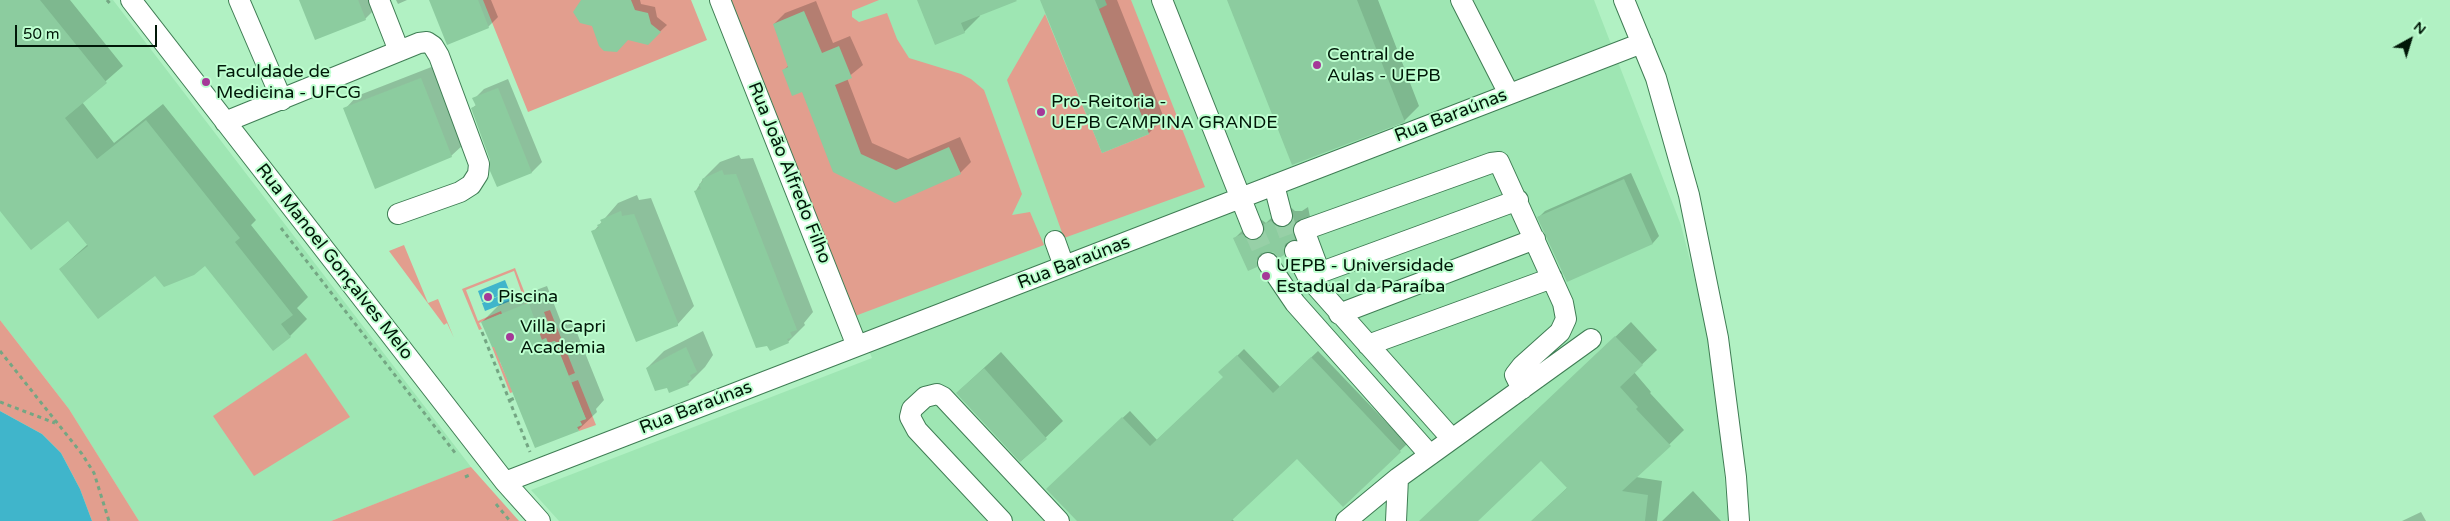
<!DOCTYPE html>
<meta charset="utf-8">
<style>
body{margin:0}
#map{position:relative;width:2450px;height:521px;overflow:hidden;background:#b1f1c3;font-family:"Varela Round",sans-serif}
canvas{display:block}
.north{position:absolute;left:2385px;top:15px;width:50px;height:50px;-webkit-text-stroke:4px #beffd0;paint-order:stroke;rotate:39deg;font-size:14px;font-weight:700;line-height:20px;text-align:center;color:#011808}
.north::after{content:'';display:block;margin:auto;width:18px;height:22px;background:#011808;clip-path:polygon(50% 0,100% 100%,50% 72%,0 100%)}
.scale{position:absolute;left:15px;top:25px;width:142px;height:22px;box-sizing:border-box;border:2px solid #011808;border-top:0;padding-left:6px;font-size:15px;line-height:18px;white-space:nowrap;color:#011808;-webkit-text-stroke:4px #beffd0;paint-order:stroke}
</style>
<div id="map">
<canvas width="2450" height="521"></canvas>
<div class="north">N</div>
<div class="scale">50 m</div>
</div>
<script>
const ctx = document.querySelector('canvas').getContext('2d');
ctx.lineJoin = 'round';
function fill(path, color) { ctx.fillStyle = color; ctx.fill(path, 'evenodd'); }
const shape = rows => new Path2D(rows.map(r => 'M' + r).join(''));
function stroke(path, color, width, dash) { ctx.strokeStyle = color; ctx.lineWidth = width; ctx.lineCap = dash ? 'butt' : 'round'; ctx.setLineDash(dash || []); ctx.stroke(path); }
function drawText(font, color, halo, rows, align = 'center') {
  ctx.font = font + ' "Varela Round",sans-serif'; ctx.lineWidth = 4; ctx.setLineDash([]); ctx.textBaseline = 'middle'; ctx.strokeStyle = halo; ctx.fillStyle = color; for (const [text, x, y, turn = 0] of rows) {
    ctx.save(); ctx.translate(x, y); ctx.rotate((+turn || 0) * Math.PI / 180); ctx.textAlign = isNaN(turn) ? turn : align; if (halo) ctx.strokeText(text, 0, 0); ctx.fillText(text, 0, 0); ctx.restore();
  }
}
const built = shape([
 [0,0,113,0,471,467,331,521,139,521,69,409,0,320],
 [726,0,1594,0,1681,225,1714,354,1728,521,559,521,531,490,872,358]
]);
const green = shape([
 [483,0,691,0,707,40,528,112],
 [726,0,879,0,852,11,852,17,859,22,887,13,897,39,909,58,961,74,971,79,984,90,1022,194,1012,215,1030,212,1044,245,855,316],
 [1105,0,1131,0,1205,187,1064,238,1007,80,1045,14,1102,153,1149,134,1099,9,1107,5],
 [404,245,428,303,438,299,454,338,447,323,444,325,389,251],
 [515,268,529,304,526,305,514,271,466,290,478,321,501,311,504,320,500,314,479,323,482,329,479,330,462,289],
 [550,310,575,373,568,376,555,341,548,343,546,338,500,362,513,392,510,393,492,347,503,343,505,347,550,328,544,312],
 [0,320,69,409,139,521,92,521,80,489,61,453,42,434,0,411],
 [306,353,350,417,254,476,213,416],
 [578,380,596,425,579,431,577,427,582,425,580,421,586,419,570,383],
 [471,467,519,521,331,521,467,468]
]);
const water = shape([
 [505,280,513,300,485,311,482,303,504,294,482,302,478,291],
 [0,411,42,434,61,453,80,489,92,521,0,521]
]);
const shadow = shape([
 [0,0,70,0,123,66,82,102,114,143,163,104,256,220,251,225,308,297,297,308,307,319,290,336,205,264,155,274,60,269,88,244,68,220,0,209],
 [300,0,376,0,378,6,365,19,316,39],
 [396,0,407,0,398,4],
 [430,0,491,0,498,17,488,27],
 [583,0,640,0,641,4,655,7,657,17,667,25,648,43],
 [918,0,1016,0,979,14,980,16,964,32],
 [1041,0,1117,0,1164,118,1149,133,1103,151],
 [1228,0,1378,0,1419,106,1404,121],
 [816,1,833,43,850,36,863,65,847,78,872,143,908,159,960,137,971,162,960,173,895,201,784,70,789,65,774,24,785,13],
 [434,66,464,144,451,156,345,109,357,96],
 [508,79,542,162,532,172,498,186,491,160,472,108,476,105,474,99,484,89],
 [739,155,741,159,753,158,813,312,804,323,805,325,788,342,695,192,703,179,720,162],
 [1631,173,1659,236,1653,243,1567,281,1539,217,1545,211],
 [637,195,639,200,651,198,694,306,677,325,593,232,618,203],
 [1288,205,1295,211,1302,211,1308,207,1311,222,1300,237,1283,254,1272,251,1257,266,1235,238,1251,222,1259,218,1266,223,1282,208],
 [547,286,561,322,565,320,567,325,573,323,604,400,596,409,597,412,578,430,495,345,482,322,501,303],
 [1631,322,1657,350,1634,372,1651,392,1650,393,1684,430,1636,477,1662,481,1657,521,1532,521,1568,487,1541,460,1476,521,1421,521],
 [703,331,713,355,705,367,688,384,668,387,647,368,664,351],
 [1244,349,1280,387,1318,351,1407,444,1343,505,1297,457,1232,519,1234,521,1079,521,1048,489,1130,411,1157,440,1224,377,1220,373],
 [1001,352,1063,421,1021,461,957,393],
 [1693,491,1721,521,1662,521],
 [2421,512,2426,521,2402,521]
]);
const building = shape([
 [0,0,40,0,107,83,65,118,97,159,146,120,240,238,235,242,293,315,281,324,291,337,273,351,205,266,194,275,164,287,155,276,98,319,59,269,88,246,68,221,31,250,0,211],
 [299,0,358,0,366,20,315,40],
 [429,0,478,0,489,28,447,45],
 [581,0,631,0,635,10,648,13,651,24,661,32,648,45,628,40,617,52,604,51,599,46,592,26,580,23,573,12],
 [917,0,1016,0,1017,1,961,23,965,33,935,45],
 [1040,0,1095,0,1149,134,1102,153],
 [1227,0,1357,0,1405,122,1292,165],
 [804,11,822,53,839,46,852,78,835,85,861,154,896,170,949,147,961,174,895,203,833,172,802,92,792,96,782,70,788,67,773,24],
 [421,78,452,157,375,189,343,108],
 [498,88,532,173,497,187,490,171,490,160,471,108,476,106,472,98],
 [722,170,724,175,736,174,797,330,790,332,792,337,787,339,789,343,770,351,767,346,756,348,694,191,701,189,699,184,703,182,702,179],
 [1624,179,1653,244,1567,282,1537,217],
 [621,211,622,216,634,214,678,323,678,326,636,342,591,231,599,228,597,225,602,223,600,220],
 [1271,221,1279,228,1285,227,1292,222,1295,239,1285,244,1284,255,1279,258,1273,252,1261,253,1257,258,1257,267,1248,271,1233,238,1242,234,1251,241,1258,240,1265,231,1264,224],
 [526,304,529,304,542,340,546,338,548,343,555,341,586,419,580,421,582,425,577,427,579,431,535,448,494,347,492,347,481,322],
 [1615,336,1643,365,1620,387,1638,407,1636,409,1671,446,1622,491,1648,495,1645,521,1531,521,1567,488,1541,461,1478,521,1419,521],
 [686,347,697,372,690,375,692,379,687,381,689,385,669,393,667,388,655,391,646,368],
 [1237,355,1273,393,1311,357,1401,452,1343,507,1297,459,1231,521,1077,521,1046,489,1122,417,1150,446,1223,377,1218,372],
 [984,368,1047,439,1020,462,956,393]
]);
const minorTunnel = shape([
 [1282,216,1295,251],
 [1253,229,1268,263]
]);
const path = shape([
 [107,0,112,6],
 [281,228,456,454],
 [482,332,530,452],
 [0,351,82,454,94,473,109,521],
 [510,400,515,398],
 [0,402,55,423],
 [465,477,472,474],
 [496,504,510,521]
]);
const minor = shape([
 [131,0,505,482,540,521],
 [239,0,282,100],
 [379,0,399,51],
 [720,0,857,346],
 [1162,0,1253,229],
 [1461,0,1509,94],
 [1624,0,1656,78,1689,195,1718,338,1736,477,1739,521],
 [225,122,419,43,427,42,433,46,439,56,479,164,478,174,471,185,460,192,398,214],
 [1274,185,1282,216],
 [1055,241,1064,266],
 [1295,251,1308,277,1452,439],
 [1268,263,1295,303,1430,455],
 [1320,273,1304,230,1491,163,1499,162,1563,303,1566,319,1560,332,1522,366,1515,375,1522,389],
 [1308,277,1518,200],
 [1339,314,1535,239],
 [1368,345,1552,278],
 [505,482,1642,43],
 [1002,521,917,430,910,417,912,409,925,397,937,394,943,397,1059,521],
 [1346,521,1398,478,1591,339],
 [1396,521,1398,478]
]);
const markers = [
 [1317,65,5,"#a53998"],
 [206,82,5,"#a53998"],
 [1041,112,5,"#a53998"],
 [1266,276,5,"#a53998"],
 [488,297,5,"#a53998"],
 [510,337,5,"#a53998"]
];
const poiNames = [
 ["Central de",1327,55],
 ["Aulas - UEPB",1327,76],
 ["Faculdade de",216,72],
 ["Medicina - UFCG",216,93],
 ["Pro-Reitoria -",1051,102],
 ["UEPB CAMPINA GRANDE",1051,123],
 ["UEPB - Universidade",1276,266],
 ["Estadual da Paraíba",1276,287],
 ["Piscina",498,297],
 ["Villa Capri",520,327],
 ["Academia",520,348]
];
const streetNames = [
 ["Rua Baraúnas",1451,116,-21],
 ["Rua João Alfredo Filho",789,173,68],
 ["Rua Manoel Gonçalves Melo",334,262,52],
 ["Rua Baraúnas",1074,263,-21],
 ["Rua Baraúnas",696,408,-21]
];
fill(built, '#9ee6b3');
fill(green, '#e29e8e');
fill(water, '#40b5cb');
fill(shadow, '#0003');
fill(building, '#8ccc9f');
stroke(minorTunnel, '#97d0a7', 20, [20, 10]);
stroke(minor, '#3f7d54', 22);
stroke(path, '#74a683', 3, [4, 4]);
stroke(minor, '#fff', 20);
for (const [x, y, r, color] of markers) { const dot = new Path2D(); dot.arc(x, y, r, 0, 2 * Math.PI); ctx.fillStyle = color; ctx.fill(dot); stroke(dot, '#beffd0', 2); }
drawText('18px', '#011808', '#beffd0', poiNames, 'left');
drawText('18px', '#011808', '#beffd0', streetNames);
</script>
